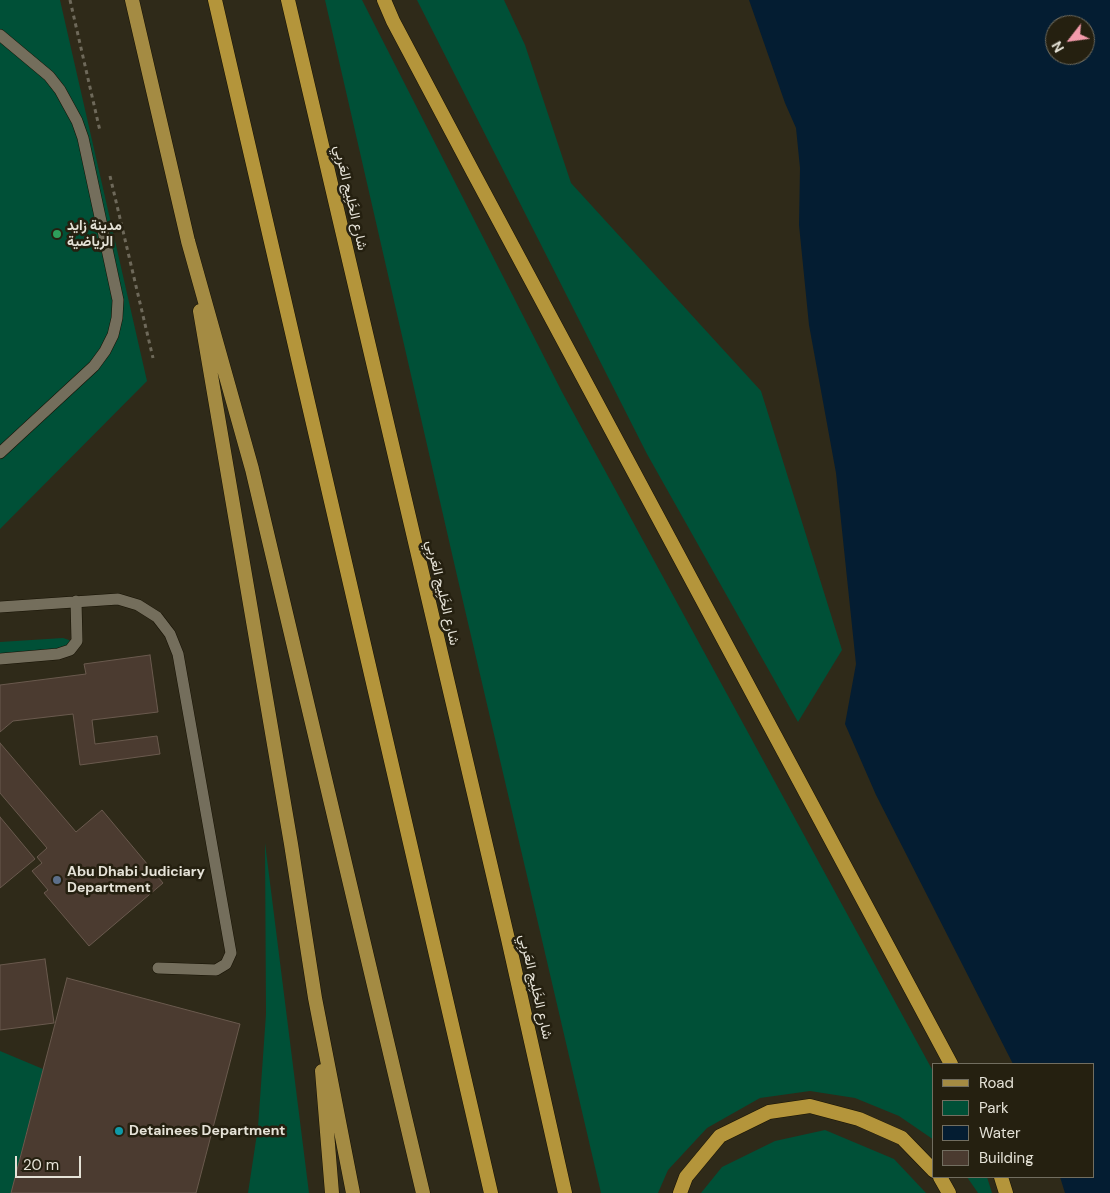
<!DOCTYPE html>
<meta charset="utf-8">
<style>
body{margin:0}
#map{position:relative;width:1110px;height:1193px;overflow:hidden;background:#2f2a19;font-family:"DM Sans",sans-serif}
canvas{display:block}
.legend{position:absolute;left:932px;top:1063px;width:162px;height:115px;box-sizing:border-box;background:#252010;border:1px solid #726e60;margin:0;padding:6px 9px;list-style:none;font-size:15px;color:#e5e2d7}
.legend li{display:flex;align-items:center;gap:10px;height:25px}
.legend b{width:25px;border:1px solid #726e60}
.north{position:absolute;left:1045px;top:15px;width:50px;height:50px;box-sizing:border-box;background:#252010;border:1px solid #726e60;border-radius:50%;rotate:240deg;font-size:14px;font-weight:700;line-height:20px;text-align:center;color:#e5e2d7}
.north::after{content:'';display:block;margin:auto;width:18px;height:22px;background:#f39aab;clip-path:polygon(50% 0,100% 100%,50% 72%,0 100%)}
.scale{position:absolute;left:15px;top:1156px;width:66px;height:22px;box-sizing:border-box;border:2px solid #e5e2d7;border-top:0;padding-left:6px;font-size:15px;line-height:18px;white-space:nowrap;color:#e5e2d7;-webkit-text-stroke:4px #252010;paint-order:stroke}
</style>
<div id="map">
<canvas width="1110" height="1193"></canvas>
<ul class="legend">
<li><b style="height:6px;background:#a48b43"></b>Road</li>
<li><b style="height:14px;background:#005037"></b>Park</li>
<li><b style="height:14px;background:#041d32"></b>Water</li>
<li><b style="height:14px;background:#4b3b30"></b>Building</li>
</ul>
<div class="north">N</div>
<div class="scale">20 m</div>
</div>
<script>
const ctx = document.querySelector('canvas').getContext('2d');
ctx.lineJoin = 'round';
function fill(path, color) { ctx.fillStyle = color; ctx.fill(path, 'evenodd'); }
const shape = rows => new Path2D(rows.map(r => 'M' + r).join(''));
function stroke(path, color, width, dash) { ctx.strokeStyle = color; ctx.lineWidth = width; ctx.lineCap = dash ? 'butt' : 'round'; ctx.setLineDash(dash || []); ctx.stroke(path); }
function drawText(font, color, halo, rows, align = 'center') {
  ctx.font = font + ' "DM Sans",Vazirmatn,sans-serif'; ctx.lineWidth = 5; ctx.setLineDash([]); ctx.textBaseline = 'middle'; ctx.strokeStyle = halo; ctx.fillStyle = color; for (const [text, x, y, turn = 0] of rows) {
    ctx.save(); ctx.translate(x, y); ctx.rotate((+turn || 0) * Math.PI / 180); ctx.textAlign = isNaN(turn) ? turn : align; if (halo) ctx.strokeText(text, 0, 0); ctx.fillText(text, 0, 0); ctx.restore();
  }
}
const green = shape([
 [0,0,60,0,147,381,0,529],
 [325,0,362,0,562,392,934,1073,934,1140,899,1116,855,1098,810,1091,760,1098,707,1128,668,1170,658,1193,601,1193,458,580],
 [417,0,504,0,525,45,571,183,761,391,842,650,798,722,647,454],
 [63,638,69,640,71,642,70,649,0,656,0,642],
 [265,843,309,1193,248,1193,258,1127,266,1014],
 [0,1051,43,1069,11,1193,0,1193],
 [825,1130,894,1159,926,1193,701,1193,722,1167,775,1141],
 [967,1177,987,1177,992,1193,978,1193]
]);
const water = shape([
 [749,0,1110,0,1110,1193,1065,1193,1060,1177,1094,1177,1094,1064,1013,1064,876,795,845,724,856,664,836,473,809,325,799,225,800,168,796,128,785,103],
 [1055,25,1085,25,1085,55,1055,55]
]);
const building = shape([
 [150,655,158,712,92,720,95,744,157,736,160,754,80,765,73,714,13,721,0,732,0,685,86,674,84,664,150,655],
 [0,743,76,832,102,810,163,883,89,946,44,893,48,890,32,871,42,863,37,857,47,848,0,793,0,743],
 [0,817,35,859,0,888,0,817],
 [45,959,54,1023,0,1030,0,965,45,959],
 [67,978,240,1024,196,1193,11,1193,67,978]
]);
const path = shape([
 [70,0,100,131],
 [110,176,153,358]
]);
const service = shape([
 [0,35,49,76,60,90,77,121,83,138,118,300,117,318,113,335,105,351,94,366,0,453],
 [0,607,118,599,138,605,157,617,170,634,178,654,231,953,226,964,216,970,158,968],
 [0,659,58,654,70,650,77,641,76,601]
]);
const primary = shape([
 [132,0,188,241,252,469,423,1193],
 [200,311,291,844,315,998,353,1193],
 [322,1071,332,1193]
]);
const trunk = shape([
 [215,0,491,1193],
 [288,0,508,939,565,1193],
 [384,0,393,21,473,172,951,1064],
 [940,1177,949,1193],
 [1001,1177,1006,1193],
 [680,1193,686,1177,720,1136,769,1112,810,1106,859,1119,902,1138,934,1171]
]);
const markers = [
 [57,234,5,"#2e9e5b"],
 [57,880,5,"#5c6f8a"],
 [119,1131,5,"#0f9aa8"]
];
const streetNames = [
 ["شارع الخَلِيج العَربِي",350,198,77],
 ["شارع الخَلِيج العَربِي",442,593,77],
 ["شارع الخَلِيج العَربِي",535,987,77]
];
const poiNames = [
 ["مدينة زايد",67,226],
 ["الرياضية",67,242],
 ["Abu Dhabi Judiciary",67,872],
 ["Department",67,888],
 ["Detainees Department",129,1131]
];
fill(green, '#005037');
fill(water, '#041d32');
fill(building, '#4b3b30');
stroke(building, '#6a5a4e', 1);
stroke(service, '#171204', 12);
stroke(primary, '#171204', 15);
stroke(trunk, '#171204', 15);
stroke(path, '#6e695a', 3, [4, 4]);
stroke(service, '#746e5c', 11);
stroke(primary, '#a48b43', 14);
stroke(trunk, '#b4953b', 14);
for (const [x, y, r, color] of markers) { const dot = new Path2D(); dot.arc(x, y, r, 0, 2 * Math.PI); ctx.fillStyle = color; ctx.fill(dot); stroke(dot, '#252010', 2); }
drawText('14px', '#e5e2d7', '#252010', streetNames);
drawText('bold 14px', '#e5e2d7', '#252010', poiNames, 'left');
</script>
